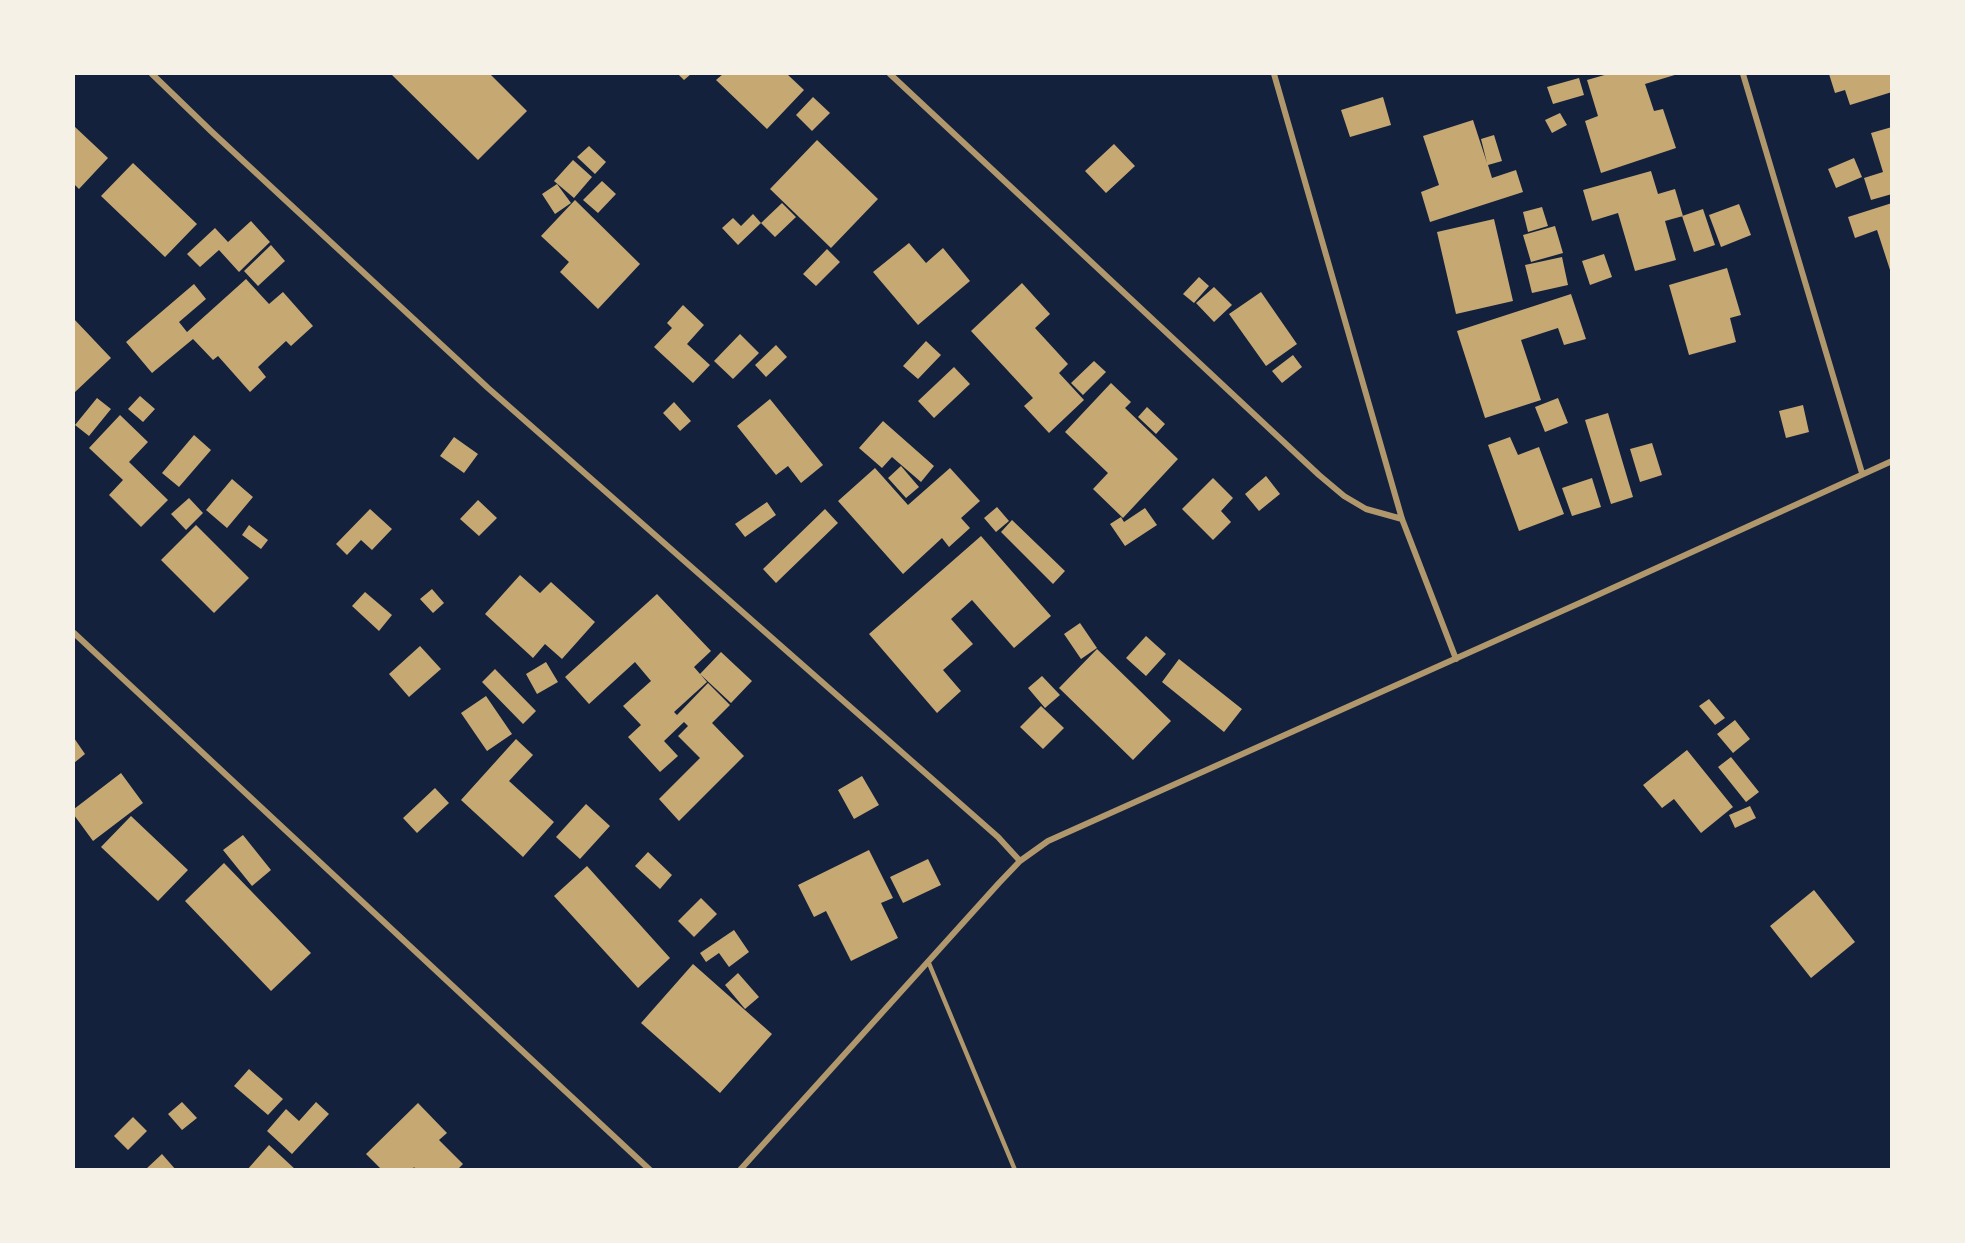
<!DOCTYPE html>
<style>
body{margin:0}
#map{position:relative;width:1965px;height:1243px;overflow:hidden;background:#14213d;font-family:"Work Sans",sans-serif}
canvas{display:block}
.frame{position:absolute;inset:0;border:75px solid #f6f1e7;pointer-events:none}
</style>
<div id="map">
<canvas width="1965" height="1243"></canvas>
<div class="frame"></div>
</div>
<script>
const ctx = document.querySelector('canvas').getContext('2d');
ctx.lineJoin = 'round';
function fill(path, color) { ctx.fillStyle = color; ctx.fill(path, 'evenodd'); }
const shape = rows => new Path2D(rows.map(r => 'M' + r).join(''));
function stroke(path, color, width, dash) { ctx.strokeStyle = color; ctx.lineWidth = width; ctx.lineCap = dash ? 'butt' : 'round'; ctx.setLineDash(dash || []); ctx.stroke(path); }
const building = shape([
 [391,74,490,74,527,111,478,160],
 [678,74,691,74,684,80],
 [723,74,787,74,804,90,767,129,716,80],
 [1608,74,1678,74,1645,84,1654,111,1663,109,1676,148,1601,173,1585,121,1598,116,1587,80],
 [1829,74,1892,74,1892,92,1850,105,1845,90,1835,93],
 [1579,78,1584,95,1553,104,1547,87],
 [813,97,830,113,812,131,796,115],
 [1383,97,1391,125,1350,137,1341,110],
 [1560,113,1567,125,1552,133,1545,120],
 [1473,120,1487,163,1481,139,1494,135,1502,161,1488,165,1492,178,1516,170,1523,192,1430,222,1421,192,1439,185,1423,136],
 [74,126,108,158,79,189,74,184],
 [1892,127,1892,194,1871,200,1864,178,1883,172,1871,133],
 [817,140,878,199,831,248,770,189],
 [1114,144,1135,166,1106,193,1085,171],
 [589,146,606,162,595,174,577,157],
 [1854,158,1862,177,1836,188,1828,169],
 [573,160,592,177,574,198,554,181],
 [133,163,197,224,165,257,101,196],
 [1651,171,1658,194,1675,189,1683,216,1665,221,1676,260,1635,271,1618,213,1592,221,1583,190],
 [602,181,616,194,598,213,583,200],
 [557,184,571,203,555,214,542,194],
 [575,200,640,264,598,309,560,272,569,262,541,236],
 [782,203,796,217,775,237,761,223,738,245,722,228,733,218,741,226,753,214,761,223],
 [1892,203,1892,273,1891,273,1877,230,1855,238,1848,217],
 [1739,204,1751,235,1721,247,1709,215],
 [1542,207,1548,226,1528,232,1523,212],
 [1703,209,1715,245,1694,252,1682,216],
 [1494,219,1513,301,1456,314,1437,232],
 [251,221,270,242,239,272,219,250,200,267,187,254,215,228,228,242],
 [1555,226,1563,253,1531,262,1523,235],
 [909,243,926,263,943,248,970,281,918,325,873,272],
 [271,245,285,261,258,286,244,271],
 [827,249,840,262,816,286,803,274],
 [1604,254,1612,277,1590,285,1582,261],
 [1562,257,1568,285,1532,293,1525,265],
 [1727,268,1741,315,1730,318,1736,342,1689,355,1669,285],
 [1199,277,1209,286,1194,303,1183,294],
 [246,279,269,304,283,292,313,326,291,346,286,341,258,367,266,377,250,392,218,356,213,360,193,339,152,373,126,342,194,284,206,299,179,322,187,332],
 [1022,283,1050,314,1035,328,1068,364,1059,373,1084,400,1049,433,1024,406,1033,398,971,331],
 [1214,287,1232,305,1214,322,1196,303],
 [1261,292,1297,344,1266,366,1229,314],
 [1571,294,1586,339,1564,345,1558,328,1521,340,1541,400,1485,418,1457,331],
 [683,305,704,325,687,344,710,365,693,383,654,347,672,328,667,323],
 [74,319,111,358,74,393],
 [740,334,759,353,733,379,714,361],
 [926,341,941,355,918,379,903,366],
 [776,345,787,357,766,377,755,365],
 [1293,355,1302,367,1282,383,1272,371],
 [1094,361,1106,372,1083,395,1071,383],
 [954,367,970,384,934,418,918,401],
 [1111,383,1131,402,1125,408,1178,459,1123,518,1093,489,1108,473,1065,432],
 [140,396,155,409,143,422,128,409],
 [97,398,111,409,89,436,75,425],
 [1558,398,1568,423,1545,432,1535,407],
 [770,399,823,465,801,483,788,466,776,475,737,426],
 [674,402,691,421,680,431,663,413],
 [1803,405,1809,432,1786,438,1779,411],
 [1147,407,1165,424,1156,434,1138,417],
 [1608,413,1633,497,1611,504,1585,420],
 [120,415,148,442,129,462,168,500,141,527,109,495,123,480,89,448],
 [883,421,934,466,921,482,892,457,882,468,859,448],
 [194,435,211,450,179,487,162,473],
 [454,437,478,454,464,473,440,456],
 [1510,437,1518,455,1539,447,1564,514,1519,531,1488,445],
 [1652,443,1662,475,1640,482,1630,449],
 [901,466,919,487,906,498,888,478],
 [875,468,908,505,950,468,980,501,961,518,970,528,949,547,942,538,903,574,838,501],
 [1266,476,1280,494,1259,511,1245,494],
 [1213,478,1233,498,1221,511,1231,522,1213,540,1182,509],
 [1592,478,1601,507,1572,516,1562,488],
 [232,479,253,497,227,528,206,510],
 [189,498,203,513,186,530,171,514],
 [478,500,497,518,479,536,460,519],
 [767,502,776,515,745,537,735,524],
 [997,507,1009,521,996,532,984,518],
 [1145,508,1157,525,1125,546,1110,524,1121,517,1124,522],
 [370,509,392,529,372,550,361,540,347,555,336,544],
 [825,509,838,523,776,583,763,569],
 [1012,520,1065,571,1053,584,1001,532],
 [196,525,249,578,214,613,161,560],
 [249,525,268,540,261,549,242,535],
 [981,536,1051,616,1014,648,972,600,951,619,973,644,943,670,961,691,937,713,869,634],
 [520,575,540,593,551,582,595,622,562,659,545,644,533,658,485,614],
 [432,589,444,603,433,613,420,599],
 [365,592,392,615,379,631,352,606],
 [657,594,711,651,694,667,707,682,674,712,677,715,708,683,730,705,712,723,744,756,679,821,659,799,700,758,678,736,688,726,684,722,664,741,678,756,660,772,628,737,641,725,623,706,651,681,635,662,589,704,565,677],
 [1080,623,1097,648,1081,659,1064,634],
 [1146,636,1166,654,1146,676,1126,658],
 [420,646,441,669,409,697,389,674],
 [1097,649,1171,721,1133,760,1059,688],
 [721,652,752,681,731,703,700,674],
 [1179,659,1242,709,1224,732,1162,682],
 [546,662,558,682,537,694,526,674],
 [495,669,536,711,523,724,482,682],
 [1042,676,1060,695,1045,708,1028,688],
 [486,696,512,734,487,751,461,713],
 [1709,699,1725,718,1715,725,1699,706],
 [1041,706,1064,728,1043,749,1020,727],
 [1735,720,1750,739,1733,753,1717,734],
 [74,738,85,754,74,763],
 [516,739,533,755,509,781,554,822,523,857,461,800],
 [1687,750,1733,807,1701,833,1674,799,1662,808,1643,785],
 [1731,757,1759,792,1746,802,1718,767],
 [121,773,143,803,93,841,74,815,74,809],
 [862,776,879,805,854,819,838,790],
 [435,788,449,803,417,833,403,818],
 [586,804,610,826,580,859,556,837],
 [1750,806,1756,818,1735,828,1729,815],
 [131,816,188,870,158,901,101,847],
 [243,835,271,870,252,886,223,850],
 [869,850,893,898,881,903,898,938,851,961,826,911,814,917,798,885],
 [648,852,672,875,660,889,635,866],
 [928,859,941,885,903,903,890,877],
 [224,863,311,953,271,991,185,901],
 [587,866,670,958,638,988,554,896],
 [1814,890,1855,942,1811,978,1770,926],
 [701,898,717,914,694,937,678,921],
 [734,930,749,952,729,967,719,953,706,962,700,953],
 [693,964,772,1034,720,1093,641,1023],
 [738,973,759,997,745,1009,725,985],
 [249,1069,283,1099,268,1115,234,1086],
 [182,1102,197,1118,182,1130,168,1114],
 [316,1102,329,1114,292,1154,267,1131,286,1109,299,1121],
 [418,1103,447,1133,439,1140,463,1164,457,1170,416,1170,414,1167,412,1170,382,1170,366,1154],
 [133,1117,147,1131,128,1150,114,1136],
 [269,1145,296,1170,247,1170],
 [162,1154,176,1170,145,1170]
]);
const service = shape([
 [928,961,1015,1170]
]);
const minor = shape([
 [152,74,212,132,488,388,998,837,1020,861],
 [890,74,1319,475,1344,496,1366,509,1402,519],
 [1274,74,1402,519,1456,659],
 [1743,74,1862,473],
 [74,633,650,1170],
 [740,1170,999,883,1020,861,1048,841,1582,602,1892,461]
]);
fill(building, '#c6a872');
stroke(service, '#b1986c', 4.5);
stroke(minor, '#b1986c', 6);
</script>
